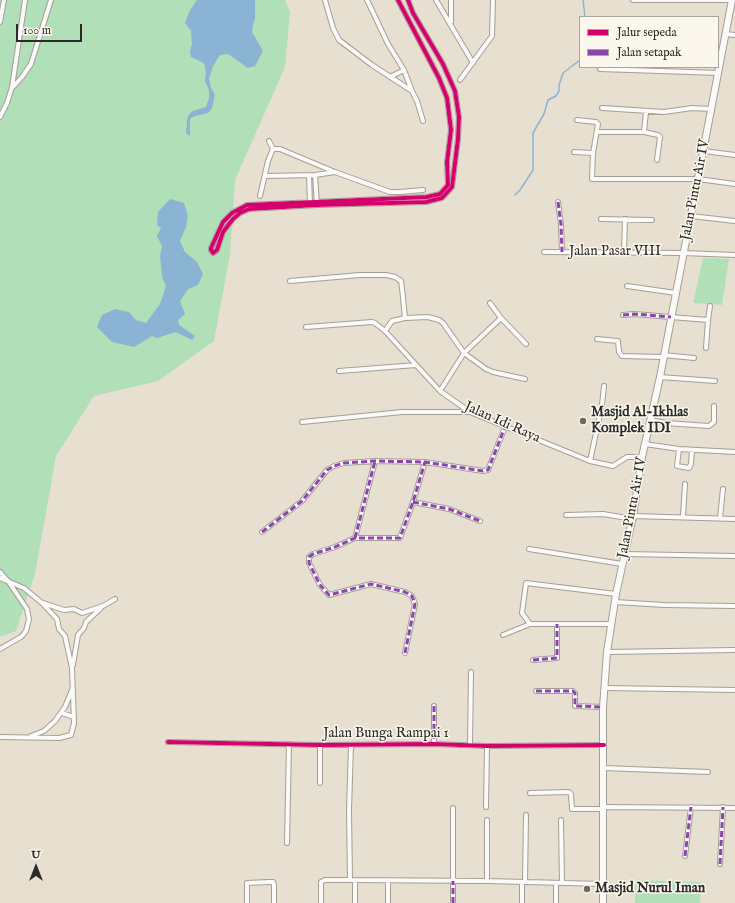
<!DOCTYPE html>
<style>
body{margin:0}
#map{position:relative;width:735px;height:903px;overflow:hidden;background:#e7e0d0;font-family:"IM FELL English",serif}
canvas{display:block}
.legend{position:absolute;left:579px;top:16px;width:140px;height:52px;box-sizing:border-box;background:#fbf7ec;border:1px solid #a8a59f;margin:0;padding:5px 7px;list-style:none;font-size:12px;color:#2b2b2b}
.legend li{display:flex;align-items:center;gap:8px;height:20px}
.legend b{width:20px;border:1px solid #a8a59f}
.north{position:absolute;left:16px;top:847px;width:40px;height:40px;-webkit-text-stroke:3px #fbf7ec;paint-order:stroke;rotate:0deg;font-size:11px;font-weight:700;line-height:16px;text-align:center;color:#2b2b2b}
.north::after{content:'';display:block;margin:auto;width:14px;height:18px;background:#2b2b2b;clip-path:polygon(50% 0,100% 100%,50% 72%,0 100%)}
.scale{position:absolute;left:16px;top:24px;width:66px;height:18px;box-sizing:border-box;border:2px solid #2b2b2b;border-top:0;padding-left:5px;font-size:12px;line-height:14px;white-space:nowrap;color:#2b2b2b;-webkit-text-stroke:3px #fbf7ec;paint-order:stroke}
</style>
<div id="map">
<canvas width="735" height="903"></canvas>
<ul class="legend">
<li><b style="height:5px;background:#d6006c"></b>Jalur sepeda</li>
<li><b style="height:5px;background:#8e44ad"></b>Jalan setapak</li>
</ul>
<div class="north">U</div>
<div class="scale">100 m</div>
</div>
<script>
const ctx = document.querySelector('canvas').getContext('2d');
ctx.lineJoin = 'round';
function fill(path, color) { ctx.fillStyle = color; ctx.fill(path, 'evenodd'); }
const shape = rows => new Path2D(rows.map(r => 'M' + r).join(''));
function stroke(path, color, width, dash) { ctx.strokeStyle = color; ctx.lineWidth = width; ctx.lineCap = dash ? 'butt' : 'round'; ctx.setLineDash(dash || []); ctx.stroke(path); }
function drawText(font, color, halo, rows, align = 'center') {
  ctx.font = font + ' "IM FELL English",serif'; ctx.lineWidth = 3; ctx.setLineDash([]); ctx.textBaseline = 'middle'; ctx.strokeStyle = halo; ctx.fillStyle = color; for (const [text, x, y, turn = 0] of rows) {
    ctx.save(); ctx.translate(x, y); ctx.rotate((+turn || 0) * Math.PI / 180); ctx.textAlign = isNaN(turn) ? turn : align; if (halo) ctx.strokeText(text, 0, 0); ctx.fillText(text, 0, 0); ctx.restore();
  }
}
const green = shape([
 [0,0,285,0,290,12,285,67,235,180,230,255,214,341,158,381,94,396,56,456,35,574,16,631,0,637],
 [703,258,729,259,722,305,693,303],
 [635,880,701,882,700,903,635,903]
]);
const water = shape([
 [197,0,255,0,255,19,253,25,252,32,263,51,255,66,248,68,228,54,220,55,213,66,209,79,211,88,215,95,212,108,208,113,195,116,190,119,190,136,186,133,187,120,189,114,193,111,206,107,209,98,209,90,205,81,206,72,204,63,191,57,190,51,192,44,191,31,185,23,189,12],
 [170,199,184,203,188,216,186,227,180,241,185,252,197,262,203,274,198,285,188,289,180,301,185,314,178,320,179,325,195,336,192,340,176,332,157,338,152,336,134,347,112,342,97,327,102,315,115,309,129,312,136,320,146,323,160,304,166,286,162,277,160,256,162,246,157,236,161,228,157,225,158,212]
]);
const stream = shape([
 [583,0,585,17],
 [515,195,520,190,533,170,533,133,544,114,548,100,556,96,559,91,559,85,563,73,580,60]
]);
const minor = shape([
 [325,0,333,28,339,40,372,65,412,91,417,101,423,121],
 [367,0,388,44,404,70,412,91],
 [398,0,439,78,447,98,451,130,447,162,448,185,440,194,427,197,247,205,232,213,223,222,211,248,211,250,213,253,217,250,223,232,233,219,240,213,249,209,317,205,426,202,442,198,452,187,458,139,459,117,455,91,443,64,413,13,408,0],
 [436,0,473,63],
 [633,0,732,0],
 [0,22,4,0],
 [451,22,451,0],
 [725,34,735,35],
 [600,69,719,73],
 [390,77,404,70],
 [460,80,492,36,493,0],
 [13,87,22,77,31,64,51,0],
 [602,108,664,112,692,108,712,109],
 [0,117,7,103,12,87,25,0],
 [577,120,596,122,598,124,593,153,592,179,698,179,735,184],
 [598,132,644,132,658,135,660,137,657,160],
 [644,132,646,112],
 [269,141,273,149],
 [704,151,735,155],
 [574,152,593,153],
 [309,175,310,203],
 [315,175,317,205],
 [265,176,315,175,335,172],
 [260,196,268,161,273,149,280,149,335,172,390,192,400,192,423,190],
 [558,202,561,224,562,252],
 [691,216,735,221],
 [601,219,652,220],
 [544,252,683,253,735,255],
 [624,252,625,219],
 [290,281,360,275,386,275,395,277,401,281,402,288,405,318,392,321,385,331],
 [627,286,676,293],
 [490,303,501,318,526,344],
 [623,315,634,314,708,320,706,348],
 [405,318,428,317,439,320,443,323,464,353,486,369,493,372,525,379],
 [708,320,710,306],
 [306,327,372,322,375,323,385,331,440,391,470,412,590,461,613,466,627,457,642,457],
 [597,339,618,341,619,352,622,356,663,357],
 [663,355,694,358],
 [339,371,416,365],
 [660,377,715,381],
 [440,391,464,353,501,318],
 [650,420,666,423,709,426,714,422,714,406],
 [302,422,402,412,470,412],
 [645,444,679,449,735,452],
 [679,449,677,466,689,468,691,464,692,450],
 [590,461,602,405,604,386],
 [413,502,449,509,480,521],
 [566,515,603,514,633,519],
 [633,516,735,519],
 [683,517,685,484],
 [720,518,723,489],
 [262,532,302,501,327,470,334,466,344,463,375,461,425,462,483,471,488,470,505,427],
 [355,538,375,461],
 [529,549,622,564],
 [624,554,735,556],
 [0,572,8,581,27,609,29,619,26,631,21,637,0,649],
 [0,578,24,588,42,603,57,619,59,629,65,636,72,668,74,723,71,735,59,738,0,737],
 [615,602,664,605,735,606],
 [43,603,64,610,74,609,82,613,103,606,115,599],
 [530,624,522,613,526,583,616,594],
 [503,635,530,624,612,624],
 [607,652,735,650],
 [405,653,415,604,412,596,405,592,371,584,329,595,320,585,309,563,309,557,313,554,335,547,355,538,400,538,413,502,425,462],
 [533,660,557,658,557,624],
 [73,665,78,635,84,628,86,622,101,608],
 [604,688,735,690],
 [536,691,573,691,575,693,575,706,603,707],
 [434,706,434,744],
 [62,713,74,717],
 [31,736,44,731,55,721,65,707,72,690],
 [168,742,320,745,434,744,487,746,604,745],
 [320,745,320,783],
 [351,745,349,810,350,880,487,881,603,884],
 [470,745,471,672],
 [604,768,708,772],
 [530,793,569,792,571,794,572,809,604,809],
 [486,807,487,746],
 [603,807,735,808],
 [561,820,562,883],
 [287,843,289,744],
 [685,856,691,807],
 [720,864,723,807],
 [355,880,355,903],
 [487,881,487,820],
 [388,882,388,903],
 [525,882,526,815],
 [247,903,247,883,269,882,273,882,274,885,274,903],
 [321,903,321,882,325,880,350,880],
 [453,903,453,808],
 [522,903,522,882],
 [556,903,556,883]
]);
const secondary = shape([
 [603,903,603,707,607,652,616,594,633,516,642,457,660,377,732,0]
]);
const quiet = shape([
 [558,202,561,224,562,252],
 [623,315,634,314,671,317],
 [413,502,449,509,480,521],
 [262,532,302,501,327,470,334,466,344,463,375,461,425,462,483,471,488,470,505,427],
 [355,538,375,461],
 [405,653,415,604,412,596,405,592,371,584,329,595,320,585,309,563,309,557,313,554,335,547,355,538,400,538,413,502,425,462],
 [533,660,557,658,557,624],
 [536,691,573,691,575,693,575,706,603,707],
 [434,706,434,744],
 [685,856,691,807],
 [720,864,723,807],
 [453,903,453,881]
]);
const cycleway = shape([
 [398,0,439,78,447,98,451,130,447,162,448,185,440,194,427,197,247,205,232,213,223,222,211,248,211,250,213,253,217,250,223,232,233,219,240,213,249,209,317,205,426,202,442,198,452,187,458,139,459,117,455,91,443,64,413,13,408,0],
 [168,742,320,745,434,744,487,746,604,745]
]);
const markers = [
 [583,421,4,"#6d6a65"],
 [587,889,4,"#6d6a65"]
];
const streetNames = [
 ["Jalan Pintu Air IV",696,190,-79],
 ["Jalan Pasar VIII",615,252],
 ["Jalan Idi Raya",502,423,24],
 ["Jalan Pintu Air IV",633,508,-79],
 ["Jalan Bunga Rampai 1",386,734]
];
const poiNames = [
 ["Masjid Al-Ikhlas",591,413],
 ["Komplek IDI",591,429],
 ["Masjid Nurul Iman",595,889]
];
fill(green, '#b0dfb8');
fill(water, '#8bb4d4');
stroke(stream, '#8bb4d4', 1.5);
stroke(minor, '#a39f96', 6);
stroke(secondary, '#a39f96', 8);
stroke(minor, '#fbfaf8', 4);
stroke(secondary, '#fbfaf8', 6);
stroke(quiet, '#8e44ad', 3, [6, 3]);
stroke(cycleway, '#d6006c', 4);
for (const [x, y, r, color] of markers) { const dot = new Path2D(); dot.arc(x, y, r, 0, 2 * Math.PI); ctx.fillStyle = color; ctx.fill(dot); stroke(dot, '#fbf7ec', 1.5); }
drawText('14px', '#2b2b2b', '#fbf7ec', streetNames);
drawText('bold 14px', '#2b2b2b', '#fbf7ec', poiNames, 'left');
</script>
